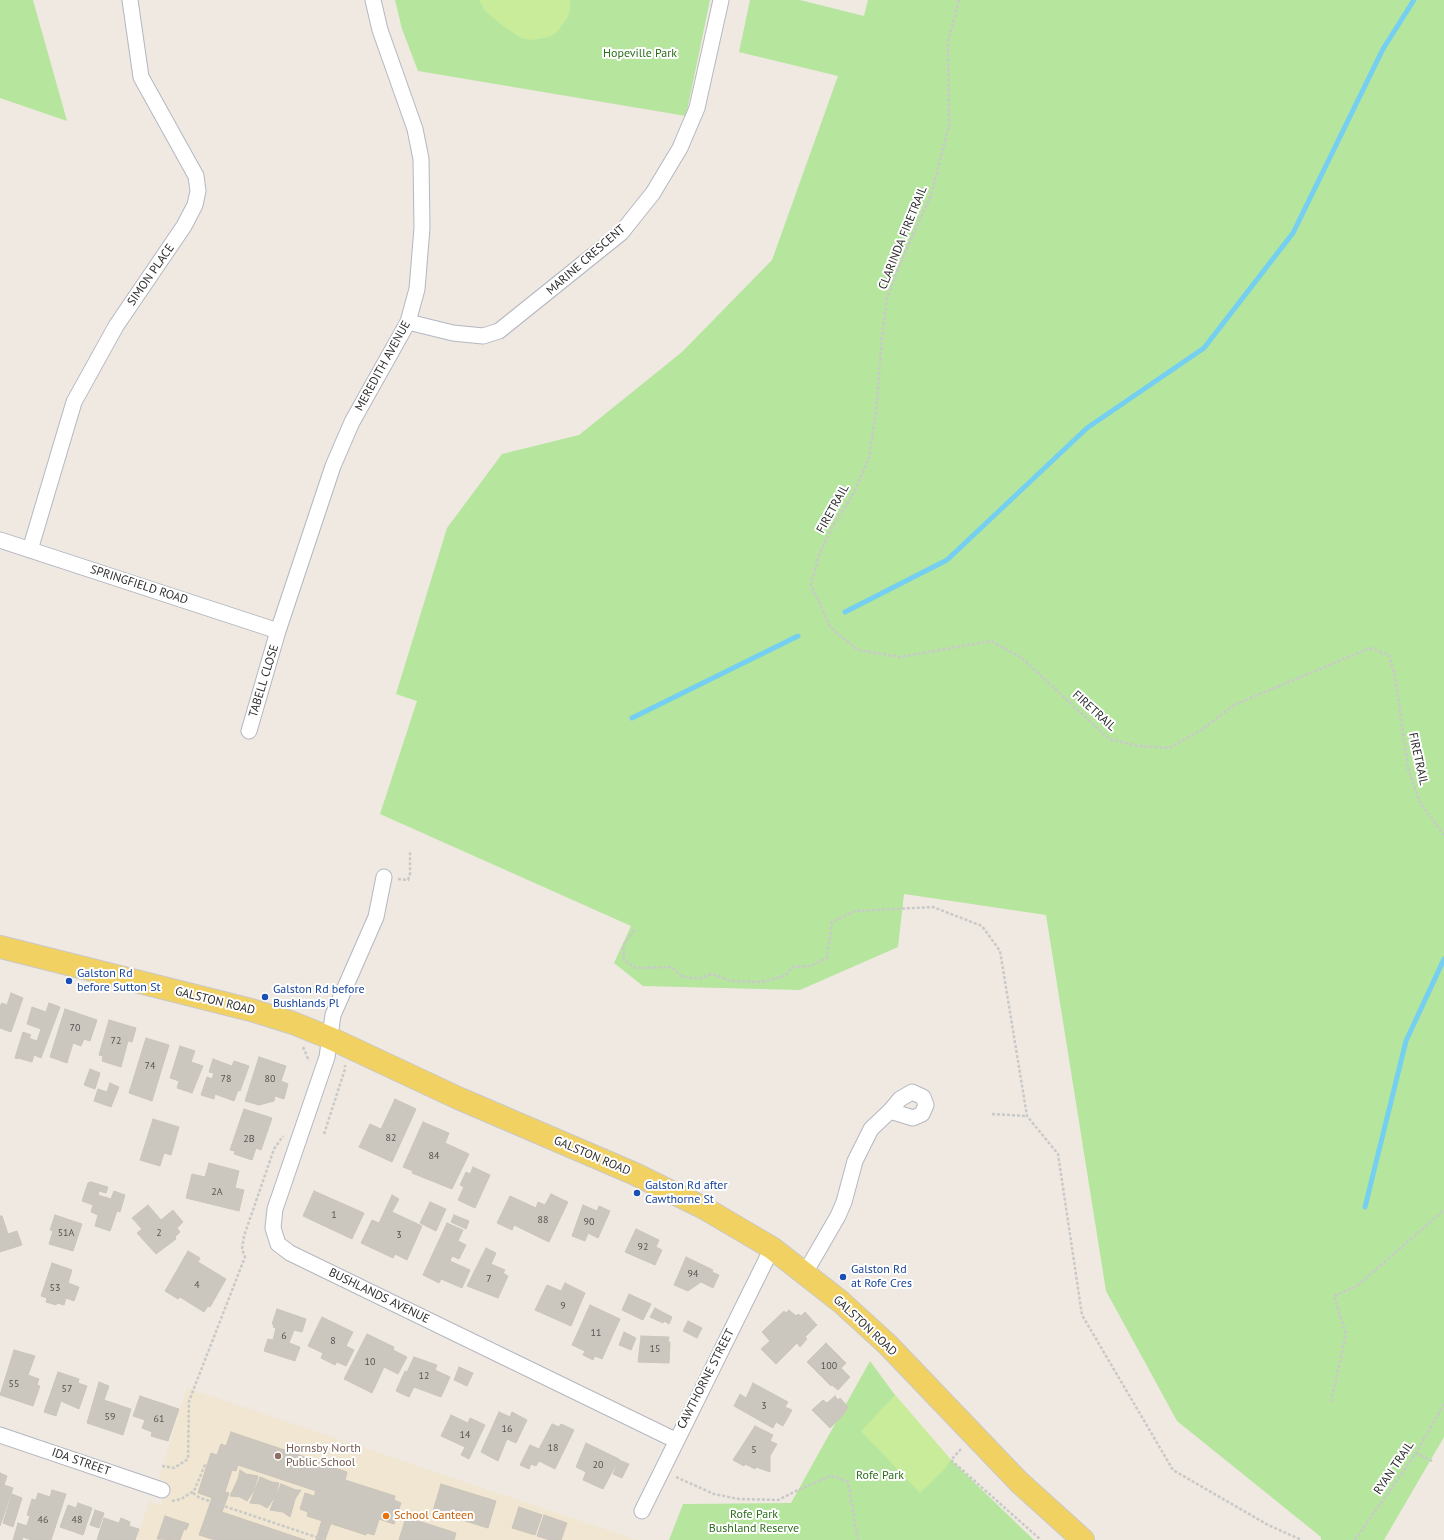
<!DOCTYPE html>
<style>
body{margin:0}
canvas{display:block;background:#efe9e1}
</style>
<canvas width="1444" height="1540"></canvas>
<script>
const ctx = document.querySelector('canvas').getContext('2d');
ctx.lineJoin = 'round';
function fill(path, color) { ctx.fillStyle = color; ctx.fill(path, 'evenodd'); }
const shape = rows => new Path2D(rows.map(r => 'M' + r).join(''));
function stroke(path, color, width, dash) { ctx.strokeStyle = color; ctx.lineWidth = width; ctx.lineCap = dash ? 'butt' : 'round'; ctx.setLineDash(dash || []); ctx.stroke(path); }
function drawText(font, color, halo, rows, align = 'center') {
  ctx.font = font + ' "PT Sans",sans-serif'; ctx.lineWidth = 4; ctx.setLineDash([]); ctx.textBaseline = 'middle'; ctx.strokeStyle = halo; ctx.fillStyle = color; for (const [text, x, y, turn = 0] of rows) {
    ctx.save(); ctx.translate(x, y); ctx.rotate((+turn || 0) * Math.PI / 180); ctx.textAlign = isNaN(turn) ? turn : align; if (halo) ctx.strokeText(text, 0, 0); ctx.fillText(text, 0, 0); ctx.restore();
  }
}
const education = shape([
 [187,1388,637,1540,136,1540,149,1502,162,1505,162,1490,164,1480,159,1478]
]);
const green = shape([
 [0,0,33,0,67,121,0,98],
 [395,0,710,0,686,116,418,71,402,29],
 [750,0,800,0,864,16,868,0,1444,0,1444,1437,1384,1540,1321,1540,1321,1537,1177,1421,1106,1291,1046,915,904,894,898,947,800,990,643,986,614,963,631,926,380,814,417,701,396,694,447,528,502,454,579,435,682,352,772,260,838,76,739,52],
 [870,1361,895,1395,951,1460,1034,1540,669,1540,683,1504,791,1503]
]);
const pitch = shape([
 [479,0,570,0,570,8,568,17,557,32,549,37,531,40,521,38,503,26,485,11],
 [895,1395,951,1460,944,1470,920,1493,861,1431]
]);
const stream = shape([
 [845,612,947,560,1087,428,1204,348,1293,233,1383,49,1414,0],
 [632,718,798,636],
 [1365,1207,1406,1041,1444,959]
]);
const building = shape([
 [11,993,23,998,11,1032,0,1028,0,1006,2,1003,7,1005,11,993],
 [49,1003,60,1007,41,1058,34,1055,32,1062,18,1058,17,1059,15,1058,23,1032,31,1035,29,1038,37,1041,41,1029,27,1024,32,1007,46,1012,49,1003],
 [65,1009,97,1020,90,1041,84,1039,81,1046,73,1043,67,1063,50,1057,65,1009],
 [109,1020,136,1028,132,1042,128,1041,121,1067,102,1061,103,1056,99,1055,109,1020],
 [146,1038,169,1045,152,1101,129,1093,146,1038],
 [180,1046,195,1051,191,1062,203,1066,192,1093,177,1088,179,1081,170,1078,180,1046],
 [259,1057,286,1066,281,1081,288,1084,284,1099,275,1096,274,1101,259,1105,245,1101,259,1057],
 [213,1059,232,1066,234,1061,249,1066,240,1091,238,1090,234,1101,215,1094,214,1099,201,1095,207,1077,212,1079,214,1073,209,1072,213,1059],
 [90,1069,100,1073,95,1089,84,1085,90,1069],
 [110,1083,119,1087,111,1107,94,1101,98,1089,107,1092,110,1083],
 [395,1099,416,1109,392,1162,359,1147,370,1124,381,1129,395,1099],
 [244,1109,272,1118,261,1150,256,1148,252,1160,234,1154,235,1151,230,1150,244,1109],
 [153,1119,179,1127,171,1155,164,1153,160,1166,140,1160,153,1119],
 [423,1122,449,1133,445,1143,469,1154,452,1189,412,1173,413,1171,403,1167,423,1122],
 [209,1163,239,1171,235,1188,244,1190,239,1211,186,1198,192,1174,205,1177,209,1163],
 [473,1167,490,1175,475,1208,458,1200,464,1187,460,1185,466,1172,470,1174,473,1167],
 [91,1182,108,1187,106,1193,99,1191,98,1195,111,1199,114,1191,125,1195,120,1212,117,1211,110,1231,95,1226,98,1215,91,1212,93,1205,82,1201,88,1183,91,1182],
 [314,1191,364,1213,352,1239,303,1216,314,1191],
 [551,1194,568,1202,549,1242,514,1225,512,1230,497,1223,510,1196,536,1208,538,1202,545,1205,551,1194],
 [392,1195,399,1199,392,1212,422,1226,407,1260,395,1254,393,1258,361,1243,372,1220,379,1223,392,1195],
 [430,1202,446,1209,436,1231,420,1223,430,1202],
 [148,1205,161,1220,173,1210,183,1222,177,1228,180,1232,175,1237,176,1239,156,1254,137,1233,142,1229,132,1218,148,1205],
 [583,1205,597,1211,599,1206,610,1211,598,1238,588,1233,585,1241,572,1236,583,1205],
 [55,1215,82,1224,73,1251,49,1244,53,1231,50,1230,55,1215],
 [454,1215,469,1221,466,1229,451,1222,454,1215],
 [0,1216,2,1216,8,1234,17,1231,22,1245,0,1252,0,1216],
 [447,1223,463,1230,458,1241,466,1245,459,1259,452,1256,450,1261,470,1270,462,1288,441,1279,439,1283,423,1275,447,1223],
 [636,1229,659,1240,656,1247,662,1250,655,1265,625,1252,636,1229],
 [486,1248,496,1253,491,1264,505,1270,503,1273,508,1276,498,1298,467,1286,486,1248],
 [188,1251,200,1258,198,1262,226,1279,210,1307,208,1306,204,1312,180,1297,178,1299,165,1291,188,1251],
 [686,1257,713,1270,712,1272,719,1275,713,1288,701,1282,688,1291,674,1285,686,1257],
 [52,1263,72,1270,68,1283,79,1287,74,1301,66,1298,64,1305,57,1303,56,1305,46,1302,47,1298,41,1296,52,1263],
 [565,1283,585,1293,571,1326,535,1310,547,1285,561,1291,565,1283],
 [629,1294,651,1304,643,1320,622,1310,629,1294],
 [590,1305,620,1319,602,1359,595,1356,593,1360,583,1355,585,1351,572,1345,590,1305],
 [655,1308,672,1317,669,1324,664,1321,663,1323,650,1317,655,1308],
 [277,1309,306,1319,302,1332,294,1330,289,1343,300,1347,295,1361,264,1351,268,1339,273,1340,276,1328,273,1327,274,1325,272,1324,277,1309],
 [789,1310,796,1316,798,1314,801,1316,805,1312,817,1325,805,1337,807,1339,800,1347,797,1343,776,1364,761,1349,770,1341,762,1332,784,1311,786,1313,789,1310],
 [322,1317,353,1332,346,1346,354,1350,346,1366,337,1362,335,1365,321,1358,323,1353,308,1346,322,1317],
 [688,1321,702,1328,697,1338,683,1331,688,1321],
 [624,1332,636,1338,631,1350,619,1345,624,1332],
 [367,1334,394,1347,393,1350,407,1357,398,1374,384,1367,372,1393,344,1379,367,1334],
 [641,1336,669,1337,668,1342,670,1342,669,1363,638,1362,641,1336],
 [826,1343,846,1363,841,1368,850,1377,838,1390,832,1385,831,1386,807,1362,826,1343],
 [14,1350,35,1356,28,1375,39,1379,37,1385,40,1386,33,1406,0,1395,14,1350],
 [414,1357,437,1365,435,1370,450,1377,441,1397,414,1387,409,1397,396,1391,405,1371,407,1372,414,1357],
 [459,1367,473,1373,467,1386,454,1380,459,1367],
 [58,1372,79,1379,78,1383,87,1386,79,1409,61,1401,56,1416,44,1412,58,1372],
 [99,1382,109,1386,104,1400,131,1409,123,1435,87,1423,99,1382],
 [753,1383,788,1402,785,1407,792,1410,783,1426,776,1422,773,1428,734,1406,740,1394,746,1398,753,1383],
 [140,1396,179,1409,168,1441,151,1436,152,1432,142,1428,145,1420,133,1416,140,1396],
 [835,1396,838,1400,840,1398,848,1407,843,1415,830,1428,812,1410,823,1400,827,1403,835,1396],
 [499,1412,510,1417,512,1412,527,1420,516,1443,507,1439,498,1461,481,1452,499,1412],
 [451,1415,468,1423,470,1418,485,1425,469,1459,461,1455,465,1447,441,1436,451,1415],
 [552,1424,559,1427,561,1424,574,1430,555,1469,539,1461,536,1466,531,1464,529,1469,520,1465,530,1445,539,1449,552,1424],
 [755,1426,773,1435,770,1441,777,1444,770,1456,770,1472,756,1467,755,1469,745,1464,744,1466,733,1460,755,1426],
 [231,1432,326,1464,326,1465,347,1472,345,1480,395,1496,394,1500,401,1503,394,1524,379,1519,374,1535,367,1533,366,1535,307,1516,308,1512,300,1509,305,1493,314,1496,316,1491,238,1465,236,1471,232,1470,222,1501,198,1493,211,1453,217,1455,221,1444,226,1446,231,1432],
 [586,1443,619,1459,603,1489,583,1480,586,1472,576,1467,586,1443],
 [619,1460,629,1464,622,1478,613,1474,619,1460],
 [240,1470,246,1474,258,1476,254,1490,247,1501,240,1497,230,1496,238,1479,240,1470],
 [0,1473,7,1476,4,1485,13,1488,0,1526,0,1473],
 [260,1477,272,1482,279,1483,275,1497,267,1508,260,1504,250,1503,260,1477],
 [281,1484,296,1490,301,1490,295,1499,290,1517,283,1512,270,1510,281,1484],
 [441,1484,496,1501,488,1528,433,1511,441,1484],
 [52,1490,66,1494,51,1540,31,1540,23,1537,30,1516,27,1515,32,1499,36,1500,38,1493,50,1497,52,1490],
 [225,1492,229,1493,222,1512,209,1507,212,1497,222,1501,225,1492],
 [12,1494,22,1498,13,1527,3,1523,12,1494],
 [78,1503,92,1508,83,1535,60,1527,68,1505,76,1508,78,1503],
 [209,1507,222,1512,305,1540,215,1540,199,1535,209,1507],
 [519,1507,542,1515,535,1535,512,1528,519,1507],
 [95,1510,104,1513,99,1528,90,1525,95,1510],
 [399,1513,412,1517,412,1519,406,1517,405,1521,397,1518,399,1513],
 [544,1515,567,1523,561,1540,550,1540,537,1536,544,1515],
 [165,1516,189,1524,186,1530,184,1529,180,1540,157,1539,165,1516],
 [406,1517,456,1533,454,1540,399,1540,406,1517],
 [104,1518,119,1523,121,1518,130,1522,129,1526,139,1529,135,1540,97,1540,104,1518],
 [322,1520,331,1523,325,1540,316,1540,322,1520],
 [18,1523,27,1526,22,1540,13,1540,18,1523]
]);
const path = shape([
 [959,0,948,41,949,126,931,195,901,262,887,298,882,336,876,413,869,457,854,493,833,526,819,555,811,585,831,628,858,650,900,657,991,641,1022,658,1109,739,1139,746,1169,748,1203,729,1234,705,1370,648,1389,655,1395,676,1408,768,1420,803,1444,835],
 [398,879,408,880,410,874,410,850],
 [634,930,623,946,624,960,636,968,672,967,681,976,698,979,711,974,732,981,762,982,784,976,793,967,810,966,827,958,832,922,855,911,933,907,982,926,1000,951,1027,1116,1058,1154,1082,1315,1173,1470,1268,1525,1302,1540],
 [303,1047,309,1061],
 [992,1114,1027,1116],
 [324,1134,345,1069,345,1065],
 [1331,1402,1346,1334,1334,1296,1357,1286,1444,1210],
 [961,1449,951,1460,1041,1540],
 [1416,1453,1432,1461],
 [162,1466,174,1468,188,1459,189,1401,245,1257,242,1249,244,1236,274,1149,283,1136],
 [676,1477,714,1494,739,1499,778,1500,798,1490,830,1476,837,1477,848,1482,858,1540],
 [193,1493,200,1498,319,1538],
 [172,1501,181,1499,194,1491,205,1465,203,1464],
 [1355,1540,1416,1453,1444,1404]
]);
const minor = shape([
 [408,322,453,333,483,336,499,331,621,233,653,193,680,148,697,108,721,0],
 [0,540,278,631],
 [30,550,74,402,116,326,184,226,195,205,198,191,196,176,141,77,130,0],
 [249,731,278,631,333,466,352,422,408,322,417,289,422,228,421,159,415,129,380,30,373,0],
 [384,877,376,917,333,1015,327,1057,275,1209,273,1228,278,1244,290,1253,675,1440],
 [805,1273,838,1216,844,1202,855,1161,871,1129,890,1111,900,1099,912,1092,923,1097,926,1105,922,1114,913,1118,890,1111],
 [0,1435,162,1490],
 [642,1511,772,1248]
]);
const primary = shape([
 [0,947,251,1010,293,1023,330,1038,458,1098,635,1174,704,1208,772,1248,841,1302,888,1345,1019,1482,1083,1540]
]);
const markers = [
 [69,981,4,"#1a4fb4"],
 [265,997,4,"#1a4fb4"],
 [637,1193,4,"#1a4fb4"],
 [843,1277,4,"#1a4fb4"],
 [278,1456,4,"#8d6e63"],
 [386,1516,4,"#e8710a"]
];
const numberNames = [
 ["70",75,1028],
 ["72",116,1041],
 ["74",150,1066],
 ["78",226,1079],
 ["80",270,1079],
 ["82",391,1138],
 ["2B",249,1139],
 ["84",434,1156],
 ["2A",217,1192],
 ["1",334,1215],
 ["88",543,1220],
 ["90",589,1222],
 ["51A",66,1233],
 ["2",159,1233],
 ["3",399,1235],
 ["92",643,1247],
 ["94",693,1274],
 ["7",489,1279],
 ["4",197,1285],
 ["53",55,1288],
 ["9",563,1306],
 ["11",596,1333],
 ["6",284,1336],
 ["8",333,1341],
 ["15",655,1349],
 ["10",370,1362],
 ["100",829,1366],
 ["12",424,1376],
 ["55",14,1384],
 ["57",67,1389],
 ["3",764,1406],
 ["59",110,1417],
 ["61",159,1419],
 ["16",507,1429],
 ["14",465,1435],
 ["18",553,1448],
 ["5",754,1450],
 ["20",598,1465],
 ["46",43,1520],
 ["48",77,1520]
];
const parkNames = [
 ["Hopeville Park",640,54],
 ["Rofe Park",880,1476],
 ["Rofe Park",754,1515],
 ["Bushland Reserve",754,1529]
];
const streetNames = [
 ["CLARINDA FIRETRAIL",903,238,-68],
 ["MARINE CRESCENT",586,260,-41],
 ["SIMON PLACE",151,275,-55],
 ["MEREDITH AVENUE",383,366,-61],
 ["FIRETRAIL",833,509,-61],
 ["SPRINGFIELD ROAD",139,585,18],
 ["TABELL CLOSE",264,681,-73],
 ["FIRETRAIL",1094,711,42],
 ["FIRETRAIL",1418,759,78],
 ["GALSTON ROAD",215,1001,14],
 ["GALSTON ROAD",592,1156,23],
 ["BUSHLANDS AVENUE",379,1296,26],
 ["GALSTON ROAD",865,1326,43],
 ["CAWTHORNE STREET",706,1379,-63],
 ["IDA STREET",81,1462,19],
 ["RYAN TRAIL",1394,1468,-56]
];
const transitNames = [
 ["Galston Rd",77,974],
 ["before Sutton St",77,988],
 ["Galston Rd before",273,990],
 ["Bushlands Pl",273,1004],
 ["Galston Rd after",645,1186],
 ["Cawthorne St",645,1200],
 ["Galston Rd",851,1270],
 ["at Rofe Cres",851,1284]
];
const educationNames = [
 ["Hornsby North",286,1449],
 ["Public School",286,1463]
];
const foodNames = [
 ["School Canteen",394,1516]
];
fill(education, '#f0e6d1');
fill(green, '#b6e59e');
fill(pitch, '#c9ec9a');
stroke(stream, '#75cff0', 5);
fill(building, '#cbc7bf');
stroke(building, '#cbc5ba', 1);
stroke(minor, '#b4b7c1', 17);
stroke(primary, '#c9c9c9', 24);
stroke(path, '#c9c9c9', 2.5, [3, 2]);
stroke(minor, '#fff', 15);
stroke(primary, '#f2d163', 22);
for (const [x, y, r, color] of markers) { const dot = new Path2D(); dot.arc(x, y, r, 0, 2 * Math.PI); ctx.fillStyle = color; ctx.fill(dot); stroke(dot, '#fff', 1.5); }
drawText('10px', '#555452', null, numberNames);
drawText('12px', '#2c6e1b', '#fff', parkNames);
drawText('12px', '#2e2e2e', '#fff', streetNames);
drawText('12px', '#164399', '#fff', transitNames, 'left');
drawText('12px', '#785e54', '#fff', educationNames, 'left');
drawText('12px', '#c56008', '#fff', foodNames, 'left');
</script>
